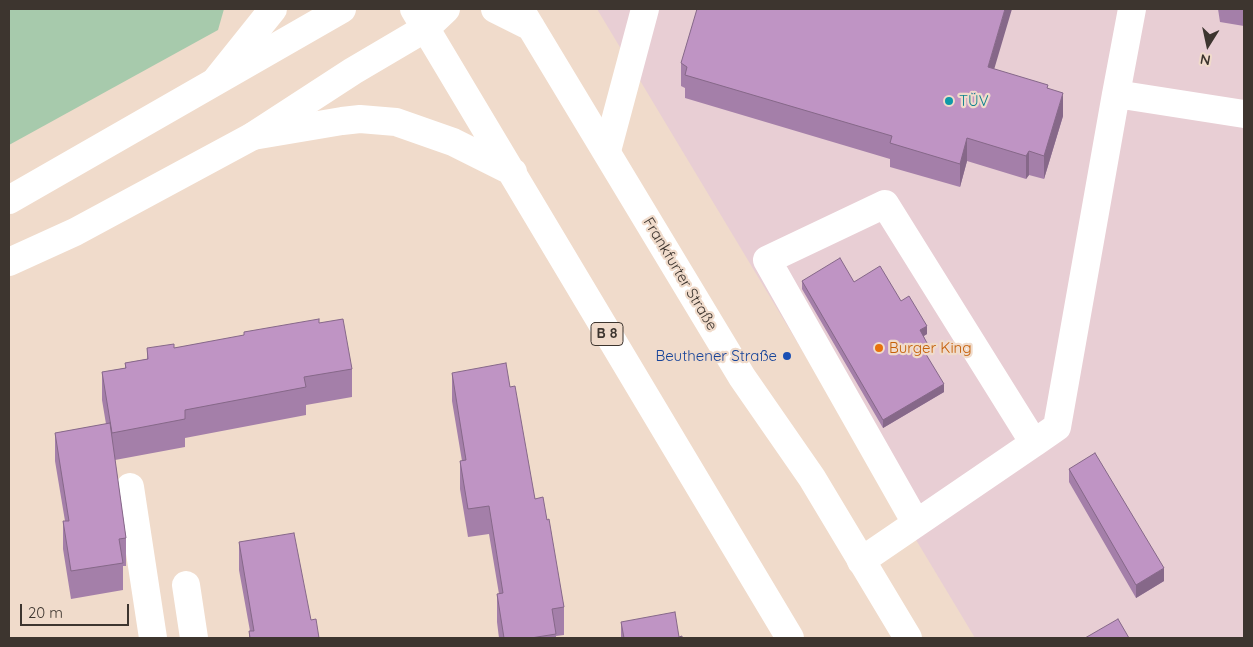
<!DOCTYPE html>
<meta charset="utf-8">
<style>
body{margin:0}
#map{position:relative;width:1253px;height:647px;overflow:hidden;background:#f0dbcb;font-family:Quicksand,sans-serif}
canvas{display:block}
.frame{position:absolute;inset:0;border:10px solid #3d352f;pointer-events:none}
.north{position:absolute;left:1183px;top:20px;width:50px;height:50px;-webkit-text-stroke:4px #f0dbcb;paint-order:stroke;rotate:190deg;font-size:14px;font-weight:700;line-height:20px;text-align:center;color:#3d352f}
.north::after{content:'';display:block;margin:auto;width:18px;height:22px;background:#3d352f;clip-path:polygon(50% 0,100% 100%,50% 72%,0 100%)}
.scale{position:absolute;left:20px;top:604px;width:109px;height:22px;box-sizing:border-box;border:2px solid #3d352f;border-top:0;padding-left:6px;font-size:15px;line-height:18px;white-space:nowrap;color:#3d352f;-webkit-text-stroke:4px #f0dbcb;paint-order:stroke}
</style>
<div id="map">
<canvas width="1253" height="647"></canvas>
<div class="frame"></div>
<div class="north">N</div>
<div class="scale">20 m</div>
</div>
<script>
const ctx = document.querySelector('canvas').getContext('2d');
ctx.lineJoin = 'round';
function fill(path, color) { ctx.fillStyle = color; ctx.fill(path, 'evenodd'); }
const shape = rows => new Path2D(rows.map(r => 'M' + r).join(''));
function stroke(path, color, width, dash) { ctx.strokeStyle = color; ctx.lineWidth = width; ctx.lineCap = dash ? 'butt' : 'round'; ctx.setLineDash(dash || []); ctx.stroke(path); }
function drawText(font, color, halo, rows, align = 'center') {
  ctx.font = font + ' Quicksand,sans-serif'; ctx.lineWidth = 4.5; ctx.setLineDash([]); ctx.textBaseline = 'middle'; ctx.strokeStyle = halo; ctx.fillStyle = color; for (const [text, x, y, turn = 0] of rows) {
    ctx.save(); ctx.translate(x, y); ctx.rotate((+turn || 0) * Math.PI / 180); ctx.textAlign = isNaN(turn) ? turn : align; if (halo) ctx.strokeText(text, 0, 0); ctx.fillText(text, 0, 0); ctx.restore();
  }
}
const commercial = shape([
 [597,9,1244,9,1244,638,975,638]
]);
const green = shape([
 [9,9,224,9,218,30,9,145]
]);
const minor = shape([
 [1116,94,1132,9],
 [607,151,645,9],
 [1034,443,1057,427,1116,94,1244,114],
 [130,487,153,638],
 [861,561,1034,443,885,204,767,260,916,523],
 [186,585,194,638]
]);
const major = shape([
 [414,9,790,638],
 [495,9,531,27],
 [520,9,742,377,812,478,908,638],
 [426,28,446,9],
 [217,79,273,9],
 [253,136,342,121,360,119,396,122,453,142,513,172]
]);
const highway = shape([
 [9,200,342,9],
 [9,262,75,232,253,136,353,71,426,28]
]);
const wall = shape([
 [1218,9,1244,9,1244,26,1220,22],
 [681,63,994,69,1048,88,1063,116,1044,179,1029,175,1026,179,967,161,960,187,890,167,890,159,685,98,685,88,681,86],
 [802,281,854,282,901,301,927,334,924,336,927,351,925,352,944,392,883,428,802,289],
 [319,323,352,369,352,397,306,405,306,415,185,438,185,447,115,460,126,538,126,566,123,566,123,590,71,599,63,549,63,521,65,521,55,461,55,433,106,424,102,400,102,372,125,368,125,363,147,359,147,348,174,348,244,336,244,332],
 [452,373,510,387,535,499,547,520,564,607,564,635,556,636,556,638,499,638,497,622,497,594,499,594,489,534,468,537,460,489,460,461,462,461,452,401],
 [1069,469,1164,581,1136,598,1069,482],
 [239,542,311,620,319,638,249,638,249,631,250,631,239,570],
 [621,622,679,637,682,638,621,638]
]);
const shadedWall = shape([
 [1005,9,1012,9,988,90,988,67],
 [1063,93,1063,116,1044,179,1044,156],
 [967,138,967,161,960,187,960,164],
 [1029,151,1029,175,1026,179,1026,156],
 [927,326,927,334,920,338,920,330],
 [927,343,927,351,921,354,921,346],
 [944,384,944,392,883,428,883,420],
 [1164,568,1164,581,1136,598,1136,585]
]);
const building = shape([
 [697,9,1005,9,988,67,1048,85,1047,88,1063,93,1044,156,1029,151,1026,156,967,138,960,164,890,143,892,136,685,75,687,67,681,63,697,9],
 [840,258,854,282,880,266,901,301,909,296,927,326,920,330,927,343,921,346,944,384,883,420,802,281,840,258],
 [319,319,319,323,343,319,352,369,304,377,306,387,185,410,185,419,112,433,102,372,126,368,125,363,148,359,147,348,174,344,174,348,244,335,244,332,319,319],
 [506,363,510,387,515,386,535,499,543,497,547,520,549,519,564,607,552,609,556,634,531,638,504,638,497,594,503,593,489,506,468,509,460,461,466,460,452,373,506,363],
 [110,423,126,538,119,539,123,563,71,571,63,521,69,521,55,433,110,423],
 [1095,453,1164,568,1136,585,1069,469,1095,453],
 [294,533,311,620,316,619,319,638,250,638,249,631,254,631,239,542,294,533],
 [675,612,679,637,682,636,682,638,624,638,621,622,675,612],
 [1118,619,1129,638,1085,638,1118,619]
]);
const markers = [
 [949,101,5,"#0f9aa8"],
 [879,348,5,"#e8710a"],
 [787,356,5,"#1a4fb4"]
];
const shields = [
 [607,334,32]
];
const shieldNames = [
 ["B 8",607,334]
];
const cultureNames = [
 ["TÜV",959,101]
];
const streetNames = [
 ["Frankfurter Straße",680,274,59]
];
const foodNames = [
 ["Burger King",889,348]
];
const transitNames = [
 ["Beuthener Straße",777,356]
];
fill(commercial, '#e8ced4');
fill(green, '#a7caac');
stroke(minor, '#fff', 28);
stroke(major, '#fff', 28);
stroke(highway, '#fff', 28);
fill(wall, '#a47fa9');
fill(shadedWall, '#866889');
fill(building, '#bf94c4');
stroke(building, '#866889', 1);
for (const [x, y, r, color] of markers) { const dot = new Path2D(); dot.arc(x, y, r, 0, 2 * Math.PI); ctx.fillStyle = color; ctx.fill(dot); stroke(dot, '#f0dbcb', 2); }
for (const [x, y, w] of shields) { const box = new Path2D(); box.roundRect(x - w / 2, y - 11.5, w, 23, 4); ctx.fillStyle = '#f0dbcb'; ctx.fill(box); stroke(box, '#3d352f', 1); }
drawText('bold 14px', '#3d352f', null, shieldNames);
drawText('15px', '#0d838f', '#f0dbcb', cultureNames, 'left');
drawText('15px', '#3d352f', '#f0dbcb', streetNames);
drawText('15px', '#c56008', '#f0dbcb', foodNames, 'left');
drawText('15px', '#164399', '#f0dbcb', transitNames, 'right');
</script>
